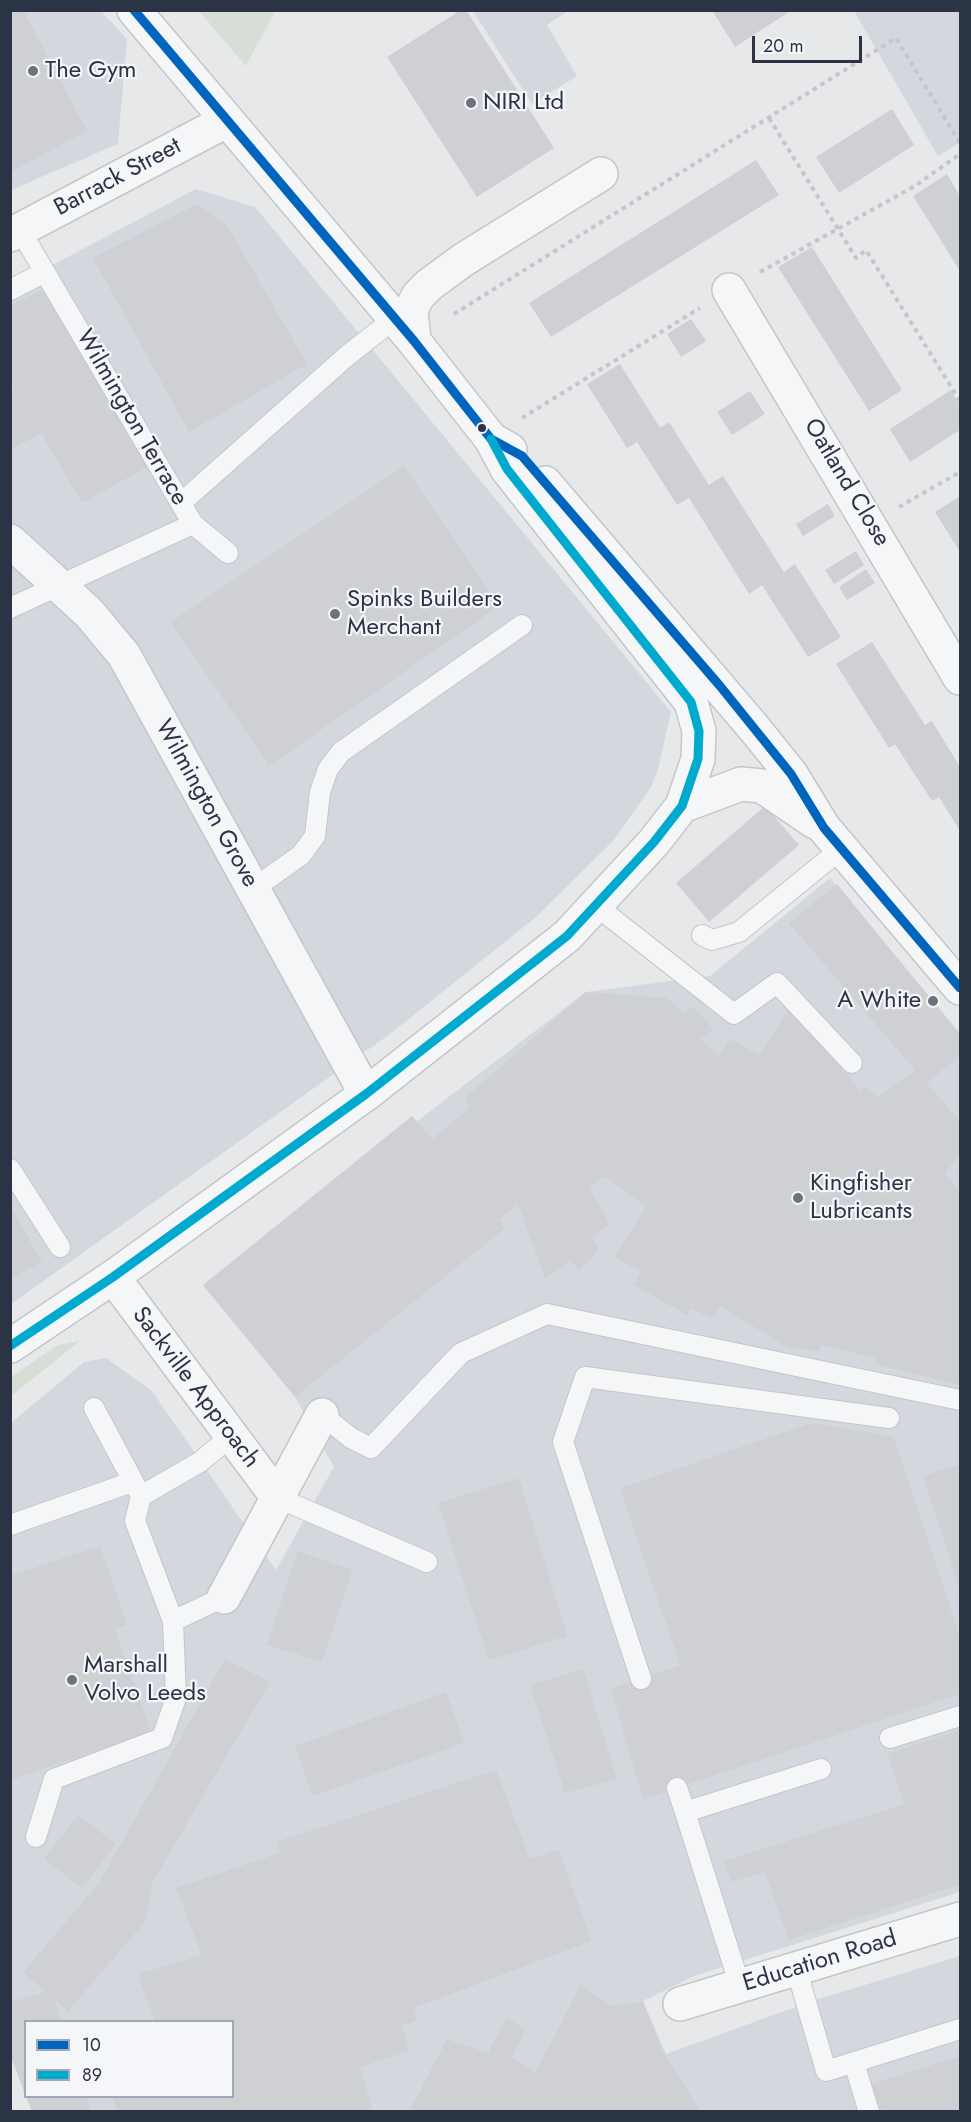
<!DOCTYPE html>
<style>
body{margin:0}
#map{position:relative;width:971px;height:2122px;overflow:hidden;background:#e6e8ea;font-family:Jost,sans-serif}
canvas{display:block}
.frame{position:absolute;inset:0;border:12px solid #2b3445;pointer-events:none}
.legend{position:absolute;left:24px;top:2020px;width:210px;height:78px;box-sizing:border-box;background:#f4f6f9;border:2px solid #a4a8b1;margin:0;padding:8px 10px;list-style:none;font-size:18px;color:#2b3445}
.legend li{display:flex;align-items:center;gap:12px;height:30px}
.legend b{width:30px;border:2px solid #a4a8b1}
.scale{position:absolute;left:752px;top:36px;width:110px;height:27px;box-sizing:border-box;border:3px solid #2b3445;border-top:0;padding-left:8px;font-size:18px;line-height:21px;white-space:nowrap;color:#2b3445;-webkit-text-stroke:4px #f4f6f9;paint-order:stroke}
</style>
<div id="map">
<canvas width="971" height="2122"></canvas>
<div class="frame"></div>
<ul class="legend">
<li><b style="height:8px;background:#0065bd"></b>10</li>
<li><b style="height:8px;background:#00a9ce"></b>89</li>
</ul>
<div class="scale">20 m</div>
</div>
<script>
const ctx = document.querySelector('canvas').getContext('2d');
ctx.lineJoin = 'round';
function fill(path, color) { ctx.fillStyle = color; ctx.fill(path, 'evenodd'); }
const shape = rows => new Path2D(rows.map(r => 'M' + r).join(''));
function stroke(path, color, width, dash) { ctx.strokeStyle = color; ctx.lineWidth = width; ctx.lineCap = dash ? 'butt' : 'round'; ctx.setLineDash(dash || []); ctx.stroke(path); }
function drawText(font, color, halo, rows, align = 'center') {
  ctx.font = font + ' Jost,sans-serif'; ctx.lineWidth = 4.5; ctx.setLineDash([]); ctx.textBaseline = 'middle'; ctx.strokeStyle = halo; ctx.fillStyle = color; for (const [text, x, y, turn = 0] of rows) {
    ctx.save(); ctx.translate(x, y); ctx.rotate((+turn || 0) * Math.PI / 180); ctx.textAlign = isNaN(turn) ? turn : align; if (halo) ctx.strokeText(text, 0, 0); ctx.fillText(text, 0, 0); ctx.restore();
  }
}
const built = shape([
 [11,11,101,11,127,39,118,144,11,190],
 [473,11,568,11,547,25,577,76,532,104],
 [854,11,960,11,960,143,938,156],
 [196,189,255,207,671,712,658,769,651,787,614,840,536,917,390,1034,11,1304,11,287],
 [830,878,960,1033,960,1892,694,1976,643,2001,666,2054,812,2001,960,1956,960,2111,32,2111,26,2097,232,2096,232,2022,26,2022,25,2095,11,2054,11,1423,84,1362,106,1358,152,1391,276,1570,334,1467,295,1397,203,1285,586,992,710,976]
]);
const green = shape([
 [199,11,275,11,246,66],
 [80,1341,11,1396,11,1377,58,1345]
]);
const building = shape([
 [10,10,23,10,87,131,10,172],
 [461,10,466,10,554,148,477,197,387,57],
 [712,10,792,10,735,47],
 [892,109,914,145,839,193,816,157],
 [756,160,779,195,551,337,529,303],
 [947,174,960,196,960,271,913,196],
 [197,204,228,227,307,364,189,432,93,258],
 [812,247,902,390,869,411,778,267],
 [47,287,147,467,82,503,41,433,10,450,10,393,15,390,10,381,10,306],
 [691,319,706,341,681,357,667,334],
 [620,364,660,428,669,422,709,485,723,476,784,572,795,564,841,637,808,657,762,585,749,594,689,498,677,505,637,442,627,448,587,384],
 [951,390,960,406,960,430,910,462,890,429],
 [750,391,765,414,732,435,717,412],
 [404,466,499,606,269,766,171,622],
 [960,496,960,552,935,512],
 [828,504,835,516,803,536,796,524],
 [856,551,864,565,834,584,825,570],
 [866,569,875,583,847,600,839,587],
 [872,642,925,725,932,721,960,767,960,831,939,797,932,801,895,744,889,748,836,664],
 [765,806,799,845,709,922,676,883],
 [837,884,960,1035,960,1056,926,1083,960,1121,960,1153,945,1174,960,1192,960,1385,874,1364,877,1358,821,1345,820,1351,788,1348,721,1306,712,1319,691,1308,687,1315,634,1285,641,1272,615,1257,646,1206,605,1176,589,1188,610,1224,592,1238,599,1250,579,1270,571,1261,545,1278,518,1204,499,1220,505,1228,295,1397,203,1285,412,1116,433,1139,470,1107,465,1098,586,992,667,998,684,1014,693,1006,714,1030,701,1038,718,1056,731,1039,759,1055,790,1007,861,1092,866,1086,877,1098,915,1070,789,923],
 [10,1205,42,1262,10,1279],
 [812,1423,894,1437,960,1638,960,1694,643,1799,611,1689,680,1665,620,1488],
 [960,1464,960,1590,923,1476],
 [519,1478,567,1636,489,1660,438,1503],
 [100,1546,127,1625,115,1629,151,1732,10,1780,10,1576],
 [298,1551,352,1570,322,1662,267,1645],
 [225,1659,270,1682,152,1883,145,1922,68,2011,54,1999,62,2022,26,2022,25,2094,10,2054,10,2002,46,1992,23,1972,99,1883],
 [583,1669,617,1779,565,1793,530,1685],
 [446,1692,464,1743,313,1796,295,1746],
 [960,1730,960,1884,789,1940,765,1872,731,1882,724,1861,905,1804,887,1754],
 [496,1770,530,1859,559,1849,591,1941,414,2008,417,2020,402,2026,409,2051,360,2067,373,2112,117,2112,112,2096,232,2096,232,2022,155,2022,138,1974,202,1955,176,1888,282,1852,276,1842],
 [78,1815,116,1844,82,1888,44,1859],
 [581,1985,612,2006,643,2001,661,2048,701,2112,409,2112,447,2039,488,2053,506,2018,526,2029,512,2058,535,2073],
 [960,2056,960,2112,882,2112,872,2084],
 [26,2096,87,2096,92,2112,32,2112]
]);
const path = shape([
 [769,118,856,258,866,250,960,401],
 [760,272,915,186,960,154],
 [454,314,896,38,960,143],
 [522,418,700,308],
 [899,507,960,472]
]);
const service = shape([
 [20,230,193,524,228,553],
 [10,290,45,272],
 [181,503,348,355,394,319],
 [10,608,193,524],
 [253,889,301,855,315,836,320,792,328,769,341,752,522,625],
 [595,905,734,1014,777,983,852,1063],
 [702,935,712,940,739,932,841,849],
 [10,1169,60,1247],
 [94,1408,141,1496,200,1462,231,1436],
 [322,1415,351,1438,371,1448,461,1353,547,1314,960,1400],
 [278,1498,427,1562],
 [10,1525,132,1482],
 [173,1621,224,1597],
 [641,1679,563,1442,585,1377,889,1418],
 [890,1738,960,1716],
 [677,1788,685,1812],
 [36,1837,54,1779,162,1738,176,1698,173,1621,135,1521,141,1496],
 [797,1971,826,2071,960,2029],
 [740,1986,685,1812,821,1769],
 [854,2063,869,2112]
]);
const minor = shape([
 [10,235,226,121],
 [729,290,960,678],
 [414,341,411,310,418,296,429,285,463,260,601,174],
 [10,541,89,613,124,655,366,1094],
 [113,1277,278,1498],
 [224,1597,322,1415],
 [680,2004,960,1919]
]);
const tertiary = shape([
 [134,10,414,341,491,439,510,450],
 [545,483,754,728,791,774,824,828,960,988],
 [682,806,741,784,762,786,815,822],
 [10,1346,113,1277,366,1094,567,936,654,842,682,806,698,759,699,731,691,702,507,469,491,439]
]);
const bus1 = shape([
 [134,10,414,341,491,439,522,456,720,686,791,774,824,828,960,988]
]);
const bus2 = shape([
 [10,1346,113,1277,366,1094,567,936,654,842,682,806,698,759,699,731,691,702,507,469,491,439]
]);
const markers = [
 [33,71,6,"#6c737f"],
 [471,103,6,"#6c737f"],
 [482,428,5,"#2b3445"],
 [335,614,6,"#6c737f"],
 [933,1001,6,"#6c737f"],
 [798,1198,6,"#6c737f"],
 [72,1680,6,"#6c737f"]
];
const poiNames = [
 ["The Gym",45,71],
 ["NIRI Ltd",483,103],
 ["Spinks Builders",347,600],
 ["Merchant",347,628],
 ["A White",921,1001,"right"],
 ["Kingfisher",810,1184],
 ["Lubricants",810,1212],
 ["Marshall",84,1666],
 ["Volvo Leeds",84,1694]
];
const streetNames = [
 ["Barrack Street",118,178,-28],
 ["Wilmington Terrace",131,418,60],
 ["Oatland Close",846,483,59],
 ["Wilmington Grove",206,804,61],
 ["Sackville Approach",195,1388,53],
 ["Education Road",820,1962,-17]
];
fill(built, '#d4d7dd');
fill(green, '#d6ded6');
fill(building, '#ced0d3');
stroke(service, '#c4c6c8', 22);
stroke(minor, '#c4c6c8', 36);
stroke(tertiary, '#c4c6c8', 36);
stroke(path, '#c5c6ca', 4, [4.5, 4.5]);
stroke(service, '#f5f6f7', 20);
stroke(minor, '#f5f6f7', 33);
stroke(tertiary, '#f5f6f7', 33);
stroke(bus1, '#0065bd', 9);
stroke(bus2, '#00a9ce', 9);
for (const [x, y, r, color] of markers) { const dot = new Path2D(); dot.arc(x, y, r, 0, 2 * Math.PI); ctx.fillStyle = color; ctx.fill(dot); stroke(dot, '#f4f6f9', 2); }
drawText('24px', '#2b3445', '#f4f6f9', poiNames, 'left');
drawText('24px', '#2b3445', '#f4f6f9', streetNames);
</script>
